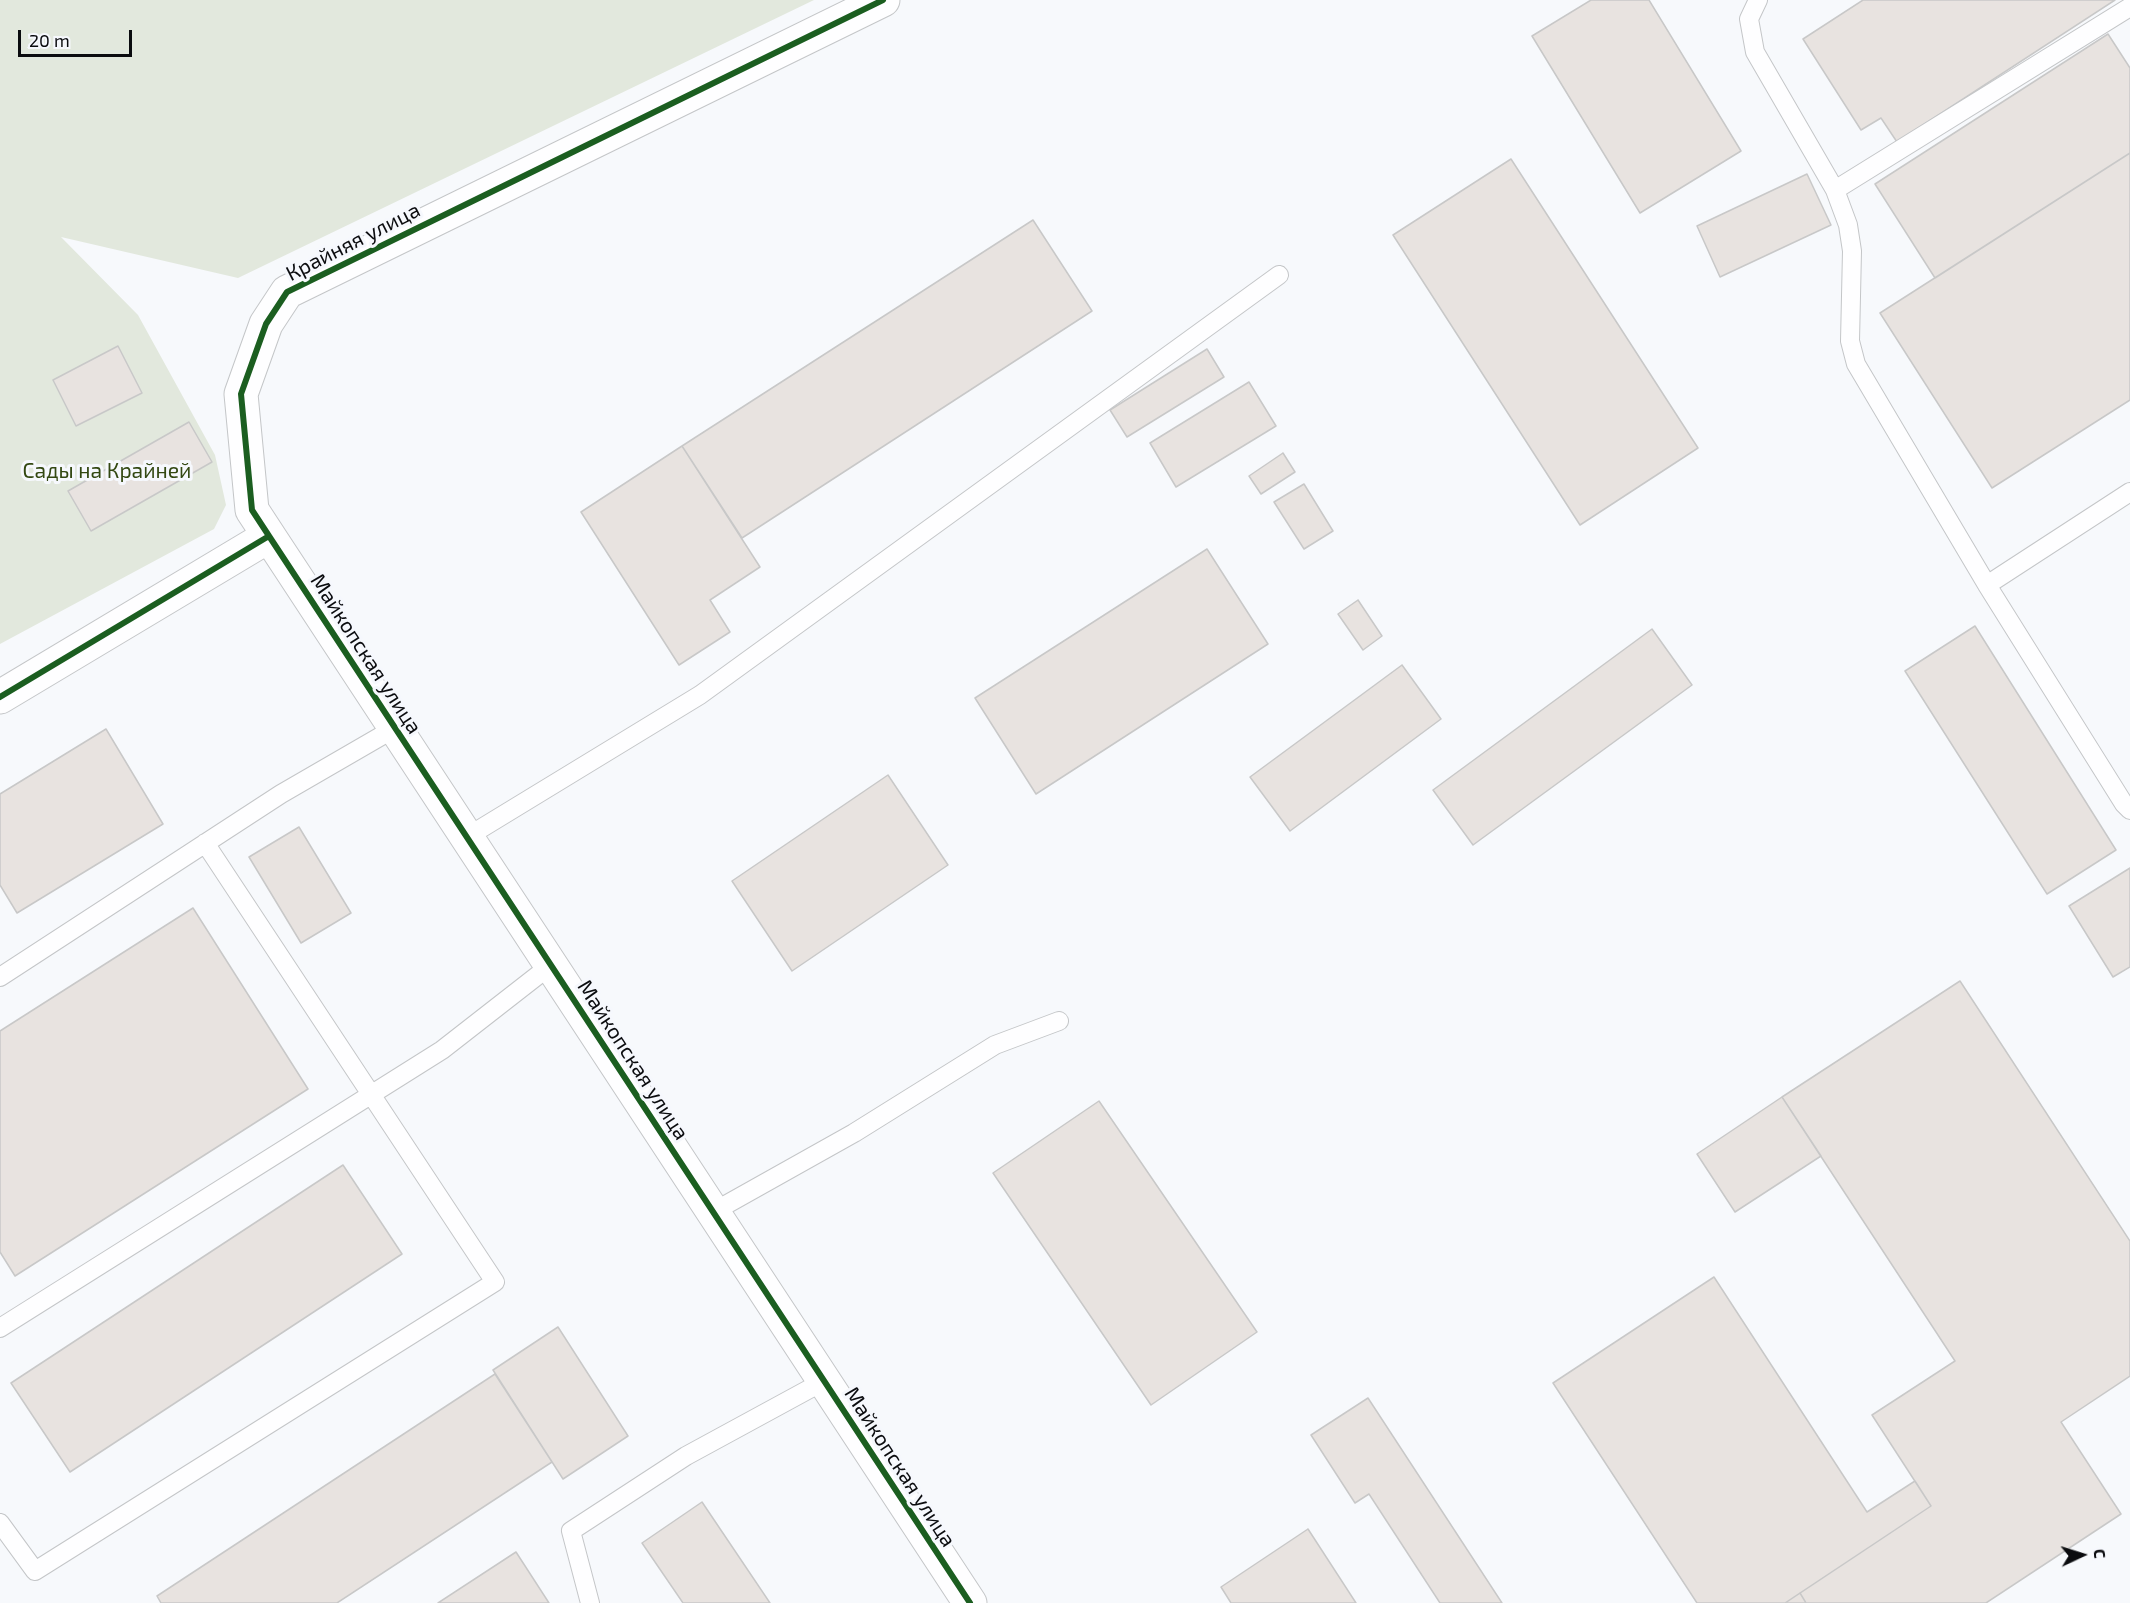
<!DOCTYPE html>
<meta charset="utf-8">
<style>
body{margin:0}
#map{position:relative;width:2130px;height:1603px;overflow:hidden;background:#f7f9fc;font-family:"Exo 2",sans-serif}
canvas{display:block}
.north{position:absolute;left:2052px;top:1525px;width:60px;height:60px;-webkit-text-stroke:4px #f6f8fd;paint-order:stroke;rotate:86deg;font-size:16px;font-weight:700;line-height:24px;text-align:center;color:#0b0c0f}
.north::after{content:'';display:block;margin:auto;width:21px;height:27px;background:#0b0c0f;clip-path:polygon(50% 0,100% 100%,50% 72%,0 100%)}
.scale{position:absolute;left:18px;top:30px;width:114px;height:27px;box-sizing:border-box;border:3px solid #0b0c0f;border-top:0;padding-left:8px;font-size:18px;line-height:21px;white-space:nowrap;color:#0b0c0f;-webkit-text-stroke:4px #f6f8fd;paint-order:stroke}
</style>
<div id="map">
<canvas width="2130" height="1603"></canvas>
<div class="north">С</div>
<div class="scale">20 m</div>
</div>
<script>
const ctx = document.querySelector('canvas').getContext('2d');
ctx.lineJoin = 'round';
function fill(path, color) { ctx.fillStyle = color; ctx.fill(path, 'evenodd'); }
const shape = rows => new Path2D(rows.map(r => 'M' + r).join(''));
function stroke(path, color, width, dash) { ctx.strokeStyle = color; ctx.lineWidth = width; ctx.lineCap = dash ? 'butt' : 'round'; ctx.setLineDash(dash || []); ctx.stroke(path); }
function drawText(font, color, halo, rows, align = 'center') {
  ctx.font = font + ' "Exo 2",sans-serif'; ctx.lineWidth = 6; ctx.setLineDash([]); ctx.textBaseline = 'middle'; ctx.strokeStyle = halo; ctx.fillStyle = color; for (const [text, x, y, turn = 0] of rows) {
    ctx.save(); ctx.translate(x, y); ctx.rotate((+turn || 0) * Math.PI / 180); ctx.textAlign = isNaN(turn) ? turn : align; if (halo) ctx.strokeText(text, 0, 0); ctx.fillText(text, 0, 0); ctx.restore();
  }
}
const green = shape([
 [0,0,814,0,238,278,61,237,138,315,215,455,226,505,214,529,0,644]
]);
const building = shape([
 [1591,0,1649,0,1741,151,1640,213,1532,36,1591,0],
 [1863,0,2115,0,1897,142,1881,118,1861,130,1803,39,1863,0],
 [2108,34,2130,68,2130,153,1935,278,1875,184,2108,34],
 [2130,153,2130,400,1992,488,1880,313,2130,153],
 [1511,159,1698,448,1580,525,1393,235,1511,159],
 [1807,174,1831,225,1720,277,1697,226,1807,174],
 [1033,220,1092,311,742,538,682,446,1033,220],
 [118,346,142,393,76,426,53,380,118,346],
 [1207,349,1224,377,1127,437,1110,410,1207,349],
 [1249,382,1276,426,1176,487,1150,443,1249,382],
 [189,422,212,462,91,531,68,491,189,422],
 [682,446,760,567,710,600,730,632,679,665,581,512,682,446],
 [1283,453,1295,472,1261,494,1249,476,1283,453],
 [1304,484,1333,531,1304,549,1274,502,1304,484],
 [1207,549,1268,644,1036,794,975,698,1207,549],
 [1358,600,1382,636,1363,650,1338,614,1358,600],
 [1975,626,2116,850,2047,894,1905,671,1975,626],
 [1652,629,1692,685,1473,845,1433,790,1652,629],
 [1402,665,1441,719,1290,831,1250,777,1402,665],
 [106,729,163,824,17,913,0,885,0,794,106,729],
 [888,775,948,865,792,971,732,881,888,775],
 [299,827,351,913,301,943,249,857,299,827],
 [2130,868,2130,967,2113,977,2069,906,2130,868],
 [193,908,308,1089,15,1276,0,1252,0,1031,193,908],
 [1960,981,2130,1241,2130,1376,2061,1422,2121,1514,1986,1603,1806,1603,1800,1593,1931,1506,1872,1415,1955,1361,1782,1097,1960,981],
 [1782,1097,1821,1156,1735,1212,1697,1154,1782,1097],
 [1099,1101,1257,1332,1151,1405,993,1173,1099,1101],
 [343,1165,402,1254,70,1472,11,1383,343,1165],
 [1714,1277,1867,1512,1915,1481,1931,1506,1785,1603,1697,1603,1553,1383,1714,1277],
 [558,1327,628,1436,563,1479,493,1370,558,1327],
 [495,1374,552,1462,337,1603,161,1603,157,1596,495,1374],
 [1368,1398,1502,1603,1440,1603,1369,1494,1355,1503,1311,1435,1368,1398],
 [702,1502,770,1603,683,1603,642,1543,702,1502],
 [1308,1529,1356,1603,1231,1603,1221,1587,1308,1529],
 [516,1552,549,1603,438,1603,516,1552],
 [1800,1593,1806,1603,1785,1603,1800,1593]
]);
const lane = shape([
 [1758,0,1749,19,1755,52,1835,190,1848,225,1852,251,1850,341,1856,364,1987,585,2124,804,2130,810],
 [1835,190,2130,7],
 [1987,585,2130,492],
 [467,837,700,695,1279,275],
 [0,977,281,794,395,728],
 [713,1212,854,1133,995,1045,1059,1021],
 [0,1328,442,1050,551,965],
 [0,1523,35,1571,495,1282,205,843],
 [590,1603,571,1531,686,1456,824,1381]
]);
const street = shape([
 [269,536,970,1603],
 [0,697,269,536,252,510,241,394,266,324,287,292,883,0]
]);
const cycleway = shape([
 [269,536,970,1603],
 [0,697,269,536,252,510,241,394,266,324,287,292,883,0]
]);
const streetNames = [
 ["Крайняя улица",353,242,-27],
 ["Майкопская улица",366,654,57],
 ["Майкопская улица",633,1060,57],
 ["Майкопская улица",900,1467,57]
];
const parkNames = [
 ["Сады на Крайней",107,471]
];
fill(green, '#e2e8dd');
fill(building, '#e8e3e0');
stroke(building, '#c8c8c8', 1.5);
stroke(lane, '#c4c6c8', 20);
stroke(street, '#c4c6c8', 35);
stroke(lane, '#fefeff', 18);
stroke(street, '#fefeff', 33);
stroke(cycleway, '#1b5e20', 6);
drawText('21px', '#0b0c0f', '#f6f8fd', streetNames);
drawText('21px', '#334812', '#f6f8fd', parkNames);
</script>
